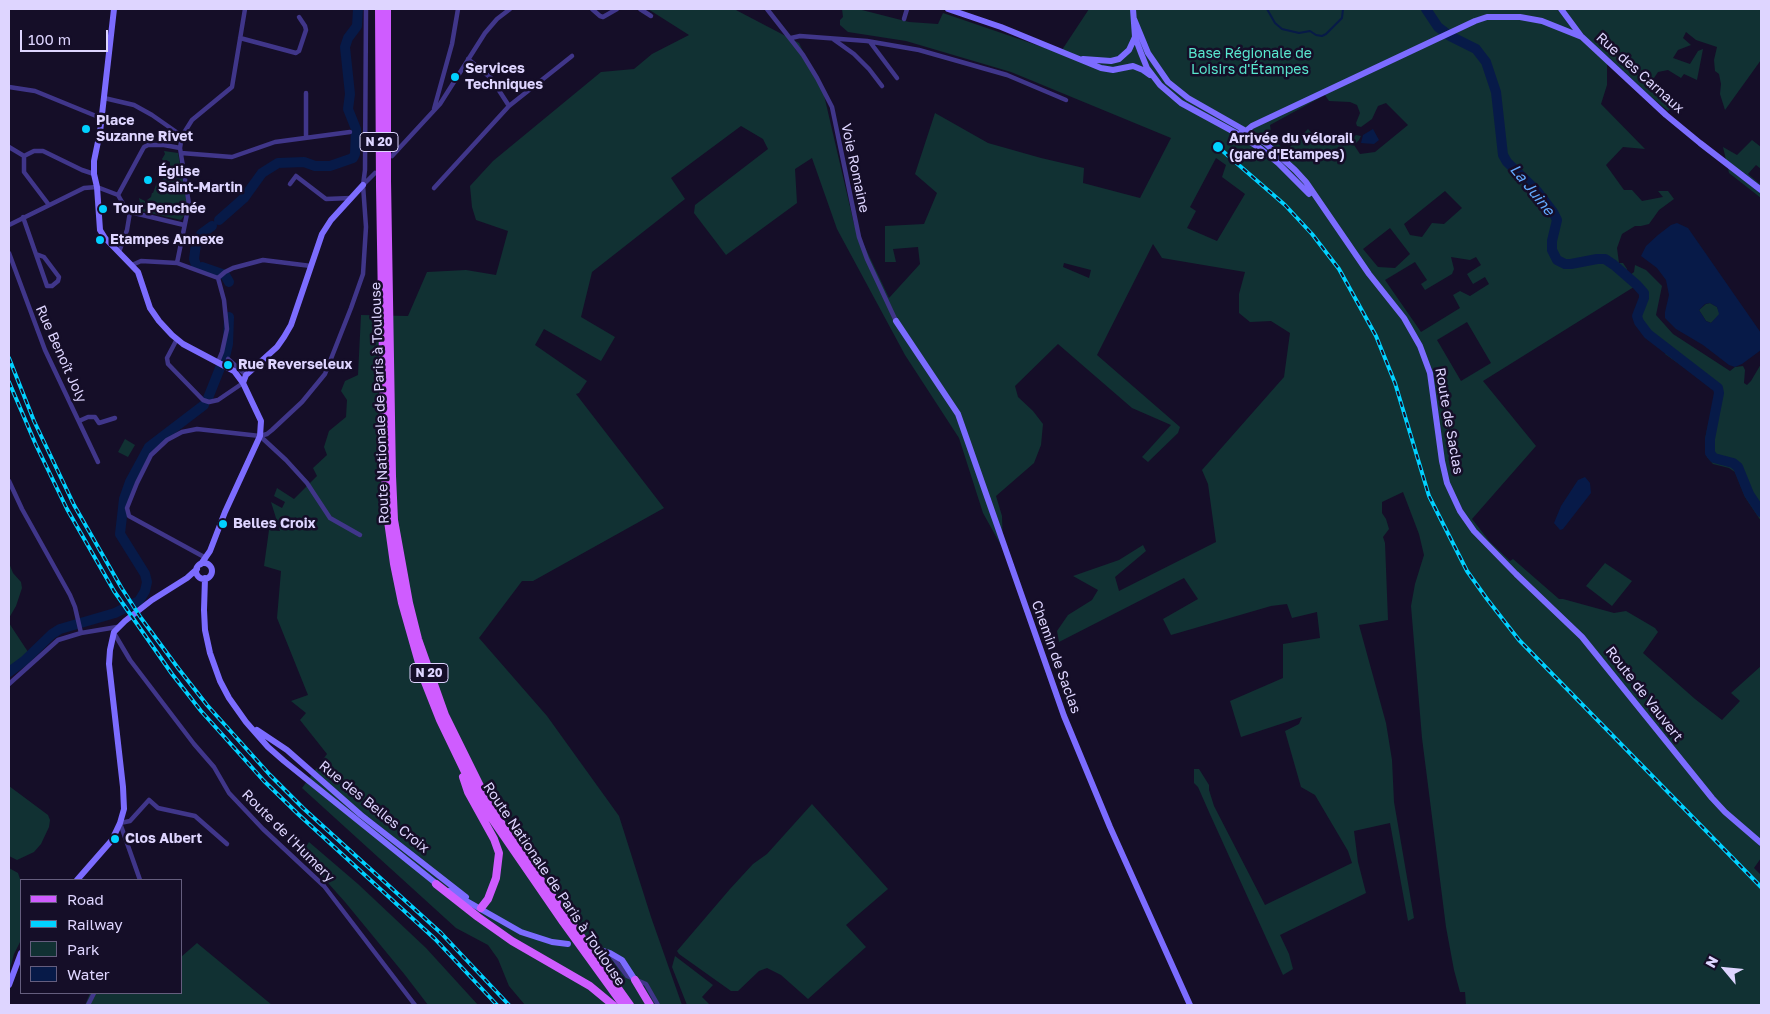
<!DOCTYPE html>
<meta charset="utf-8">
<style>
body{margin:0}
#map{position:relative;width:1770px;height:1014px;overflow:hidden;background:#150e28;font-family:"Golos Text",sans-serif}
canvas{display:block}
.frame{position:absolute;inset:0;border:10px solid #ded5ff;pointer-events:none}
.legend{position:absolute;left:20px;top:879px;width:162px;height:115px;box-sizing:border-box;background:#150e28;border:1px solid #655e7e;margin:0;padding:6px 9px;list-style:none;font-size:15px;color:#ded5ff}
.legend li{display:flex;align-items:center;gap:10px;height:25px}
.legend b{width:25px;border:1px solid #655e7e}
.north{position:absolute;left:1700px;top:944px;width:50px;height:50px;-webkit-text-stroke:4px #150e28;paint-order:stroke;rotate:298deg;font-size:14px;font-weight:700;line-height:20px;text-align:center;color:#ded5ff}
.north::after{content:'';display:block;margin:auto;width:18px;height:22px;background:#ded5ff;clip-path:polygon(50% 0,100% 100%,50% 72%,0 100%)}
.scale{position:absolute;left:20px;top:30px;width:88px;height:22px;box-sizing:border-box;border:2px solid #ded5ff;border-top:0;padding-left:6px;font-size:15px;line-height:18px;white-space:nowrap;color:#ded5ff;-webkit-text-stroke:4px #150e28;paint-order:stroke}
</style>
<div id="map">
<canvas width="1770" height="1014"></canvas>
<div class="frame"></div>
<ul class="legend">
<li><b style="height:6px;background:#cf5cff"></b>Road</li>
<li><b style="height:6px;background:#01d1ff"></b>Railway</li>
<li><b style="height:14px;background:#113133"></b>Park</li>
<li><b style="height:14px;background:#071a48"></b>Water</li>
</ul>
<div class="north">N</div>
<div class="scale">100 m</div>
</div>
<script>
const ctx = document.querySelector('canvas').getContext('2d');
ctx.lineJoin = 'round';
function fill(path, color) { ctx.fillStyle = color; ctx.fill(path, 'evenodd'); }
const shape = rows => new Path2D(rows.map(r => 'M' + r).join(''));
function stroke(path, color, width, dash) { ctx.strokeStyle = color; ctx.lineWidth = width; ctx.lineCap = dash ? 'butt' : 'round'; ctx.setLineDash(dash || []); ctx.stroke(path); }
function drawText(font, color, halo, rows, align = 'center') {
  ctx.font = font + ' "Golos Text",sans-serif'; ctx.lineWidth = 5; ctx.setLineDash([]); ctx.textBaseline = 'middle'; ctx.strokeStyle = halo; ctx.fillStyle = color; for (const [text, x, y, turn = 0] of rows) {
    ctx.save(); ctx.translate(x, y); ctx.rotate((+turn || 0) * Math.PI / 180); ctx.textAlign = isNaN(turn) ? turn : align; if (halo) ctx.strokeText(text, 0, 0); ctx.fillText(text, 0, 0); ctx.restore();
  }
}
const green = shape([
 [648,9,734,9,799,43,824,95,854,224,889,298,920,264,918,247,893,249,896,262,885,262,885,226,924,224,937,193,915,174,935,113,988,143,1041,158,1084,168,1083,183,1140,198,1171,138,1011,72,906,41,848,32,840,25,840,20,843,17,842,9,858,9,909,22,938,24,943,13,1060,53,1089,9,1761,9,1761,60,1725,110,1720,94,1721,84,1719,74,1715,71,1714,60,1717,47,1696,40,1686,32,1683,38,1691,45,1678,50,1673,58,1690,64,1698,51,1703,49,1697,80,1684,74,1681,78,1668,70,1658,72,1650,84,1675,105,1668,111,1645,92,1607,56,1607,85,1601,104,1645,149,1623,147,1606,165,1624,190,1632,190,1642,201,1663,197,1658,191,1668,191,1674,199,1659,210,1649,224,1641,226,1635,226,1622,234,1617,248,1619,263,1623,263,1627,269,1627,273,1630,275,1634,272,1635,265,1646,270,1662,286,1656,315,1673,334,1730,371,1735,367,1743,366,1745,370,1744,383,1747,385,1751,381,1761,364,1761,521,1745,497,1735,472,1729,468,1713,464,1707,457,1705,439,1714,397,1714,389,1665,354,1667,350,1646,332,1639,322,1637,316,1644,298,1644,294,1637,285,1483,381,1536,446,1472,519,1490,542,1510,561,1513,559,1559,599,1563,599,1614,613,1626,611,1655,628,1658,632,1643,653,1695,699,1722,720,1740,701,1731,693,1761,666,1761,858,1754,868,1761,875,1761,1005,1466,1005,1465,992,1460,992,1454,970,1446,927,1422,738,1411,606,1415,584,1424,555,1419,534,1403,492,1382,502,1382,513,1386,519,1389,529,1383,537,1385,543,1388,620,1359,625,1386,723,1392,760,1394,802,1414,918,1408,921,1390,823,1354,831,1358,862,1366,893,1280,935,1289,954,1293,969,1283,975,1209,812,1198,787,1194,783,1194,769,1199,769,1209,785,1209,790,1214,806,1265,905,1352,863,1348,851,1315,795,1301,787,1285,731,1299,724,1302,717,1241,737,1230,701,1283,678,1283,644,1320,638,1317,612,1292,618,1287,604,1271,606,1171,635,1163,619,1198,599,1184,578,1059,642,1057,631,1068,615,1092,600,1098,590,1073,576,1119,560,1143,545,1146,551,1115,577,1119,591,1216,542,1208,484,1202,470,1284,377,1290,333,1271,321,1250,322,1239,313,1239,294,1245,272,1162,258,1153,244,1097,355,1180,427,1178,433,1148,462,1142,457,1171,425,1132,408,1058,344,1015,386,1018,397,1033,411,1043,424,1041,445,1034,463,996,496,1002,516,1003,549,983,513,959,438,905,355,837,229,812,158,795,169,797,203,726,255,694,213,695,205,768,149,763,139,741,126,671,178,685,199,592,272,581,317,615,337,601,361,544,329,535,345,587,381,579,393,576,394,664,508,533,581,522,581,479,638,547,716,619,816,651,917,682,1005,525,1005,509,986,498,959,488,945,456,928,302,788,327,754,300,720,306,713,291,701,308,695,277,618,281,571,264,566,269,530,280,531,271,502,282,508,285,502,274,496,277,488,294,499,317,476,313,468,327,455,324,447,329,431,346,417,347,400,341,391,345,381,358,375,361,315,408,316,427,272,466,270,496,275,508,231,476,220,472,207,470,186,493,161,601,72,634,69,652,54,689,35],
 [1325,95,1329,101,1350,102,1357,105,1360,113,1356,123,1357,126,1361,127,1372,119,1378,106,1386,103,1408,125,1375,152,1360,154,1354,145,1359,140,1361,136,1356,135,1343,146,1334,135,1321,143,1308,129,1290,147,1283,148,1272,139,1270,125],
 [1216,158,1226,165,1222,177,1245,194,1217,241,1187,228,1196,211,1190,207],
 [1445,191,1462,208,1444,224,1432,223,1422,237,1410,235,1404,224],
 [1390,228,1410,254,1395,268,1378,267,1363,249],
 [1451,257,1470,260,1476,257,1481,265,1467,274,1473,284,1485,277,1489,284,1470,296,1460,291,1453,295,1460,308,1421,332,1385,280,1415,262,1427,280,1421,284,1425,290,1452,274,1454,269],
 [1064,263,1091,270,1089,278,1063,267],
 [1467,322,1491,363,1461,381,1437,340],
 [1752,140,1761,147,1761,169,1756,165,1748,174,1761,185,1761,198,1729,173,1723,147,1737,155],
 [164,151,178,153,187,202,184,216,181,220,137,210,138,204,140,203,139,198,145,201,145,203,148,202,147,200,151,197,152,193,153,193,157,182,161,182,164,177,161,173,164,170,164,168,166,169,170,166,170,162,166,160,163,161,162,159,165,154],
 [1710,303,1717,307,1720,314,1711,323,1706,321,1699,310,1706,304],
 [125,439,135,445,128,457,118,452],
 [9,563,13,573,21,582,22,588,16,606,9,618],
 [1605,563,1632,581,1612,606,1586,586],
 [9,623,32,658,9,676],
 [9,786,48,815,50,820,49,827,41,844,34,852,17,860,9,856],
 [812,804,888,889,846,925,866,947,808,999,781,975,767,968,759,971,738,991,731,991,679,954,677,951,730,889,753,864,767,854],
 [309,842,358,884,426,948,478,1005,428,1005,405,975,345,902,312,865,300,856],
 [9,868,18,873,21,882,21,940,14,954,9,972],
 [197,943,272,1005,85,1005,90,993,181,993,181,957],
 [675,956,713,985,702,997,710,1005,687,1005,672,967]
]);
const water = shape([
 [1373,129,1379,140,1374,144,1361,143,1363,135],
 [1677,223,1688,228,1761,333,1761,350,1742,364,1735,367,1729,365,1703,345,1676,329,1665,318,1665,312,1669,295,1666,280,1657,268,1641,256,1646,246,1658,235,1671,225],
 [1710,303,1717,307,1719,314,1711,323,1706,321,1699,310,1705,304],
 [1585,477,1590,483,1591,493,1563,529,1560,530,1554,523,1561,506,1578,480]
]);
const stream = shape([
 [1267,9,1275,23,1282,29,1299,33,1310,31,1316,35,1322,36,1326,34,1342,18,1343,9]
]);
const river = shape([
 [1426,9,1438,27,1450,36,1476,49,1486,62,1496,92,1503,155,1507,162,1537,191,1553,212,1557,220,1552,241,1552,250,1557,260,1565,264,1571,264,1597,259,1605,259,1614,265,1637,285,1644,293,1644,298,1637,316,1639,322,1648,334,1718,388,1719,393,1710,439,1710,453,1714,458,1733,463,1738,467,1749,494,1761,512],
 [219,220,244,198,262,173,278,163,304,162,315,166,330,166,353,158,355,154,356,129,348,109,350,94,345,47,348,38,357,26,358,9],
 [201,234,212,226],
 [196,265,194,259,196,244],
 [202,267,225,275,229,282],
 [224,361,228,344,229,317],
 [208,398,220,368],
 [9,672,24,661,52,634,60,629,115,613,139,601,145,591,147,582,145,574,120,534,124,499,130,482,149,447,204,405]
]);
const street = shape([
 [592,9,600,16,603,17,617,9],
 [640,9,651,16],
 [767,9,803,55,817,78,832,107,859,237,867,259,896,321],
 [904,19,907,9],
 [240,38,296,53,299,51,306,30,305,26,299,17],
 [791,38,800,36,867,41,919,50,1007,75,1066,100],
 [833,39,854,54,869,69,882,86],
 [870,42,897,78],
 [468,59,491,78,509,106],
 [9,87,35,91,101,118],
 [104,98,134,105,152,115,182,136],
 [434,109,452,44,458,9],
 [306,138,306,93],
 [9,147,24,156,34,151,43,151,82,170,94,174],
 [181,153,232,157,275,142,350,132],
 [24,156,24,172,49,205],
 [392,156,440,104,485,33,497,19,510,9],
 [290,184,296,176,326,199,351,198],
 [363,185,375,173],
 [434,188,509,106,572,56],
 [118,195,144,147,148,145,164,145,180,148],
 [118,195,126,209,130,212,184,225],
 [23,217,46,283,47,286,52,286,58,281,59,277,44,257,36,254],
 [9,225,84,188,97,187,118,195],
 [119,252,127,230,130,212],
 [9,253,45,350,98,462],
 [177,263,189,204,180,148,182,136,192,120,232,87,245,9],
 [132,265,141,261,177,263,218,278],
 [218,278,225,272,233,268,263,260,311,266],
 [177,339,167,358,168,364,203,400,209,402,218,400,243,383],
 [228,359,246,375],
 [218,362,222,352,227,329,224,300,218,278],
 [79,421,88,417,95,417,99,423,115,418],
 [260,436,267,434,272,430,302,402,325,374,351,308,363,274,366,227,363,185,365,170,366,9],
 [9,481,22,509,70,595,75,607,81,633],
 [206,558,129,516,127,508,137,483,151,455,167,440,182,432,197,429,260,436,286,460,307,483,330,518,360,535],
 [114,633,130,660,194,744,214,767,229,793,263,829,324,886,415,1005],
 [9,684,58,640,81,633,117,627],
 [140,880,120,823,130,821,149,800,158,808,195,816,227,844],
 [612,956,627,976,646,984,658,1005],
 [88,1005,94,993]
]);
const secondary = shape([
 [114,9,100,132,94,161,94,174,97,187,100,230,105,238,138,272,150,308,159,321,172,335,183,344,234,371,243,383,261,421,260,436,225,512,210,551,201,564],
 [948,9,1001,27,1101,68,1113,70,1133,66,1143,70,1150,75],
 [1133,9,1135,37,1141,53,1147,68,1160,85,1181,103,1238,134,1261,149,1278,163,1309,194],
 [1561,9,1581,36],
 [1134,19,1148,53,1168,82,1188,98,1246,131,1265,143,1295,170,1306,182,1369,274,1404,318,1420,346,1430,373,1442,461,1447,483,1460,511,1474,531,1516,574,1582,637,1712,798,1725,812,1761,843],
 [1083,59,1111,61,1119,59,1129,50,1135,37],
 [1238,134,1246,131,1252,126,1475,21,1487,17,1520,17,1542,21,1582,37,1666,115,1700,143,1761,190],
 [896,321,958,414,1064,716,1110,827,1190,1005],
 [243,383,246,375,277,347,284,337,291,325,322,234,331,220,363,185],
 '196 571a8 8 0 1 1 16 0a8 8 0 1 1-16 0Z',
 [205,578,204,610,205,630,210,653,220,681,229,698,246,722,268,747,284,761,438,885],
 [257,730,287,750,361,815,466,897],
 [77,880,112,840,120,823,124,809,123,787,109,664,110,650,114,632,125,621,152,600,187,578,197,569],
 [449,891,521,932,552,942,568,944],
 [597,949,610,953,622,960,635,980],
 [9,985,21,953]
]);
const primary = shape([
 [379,9,380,186,385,477,388,521,394,564,402,603,423,677,440,720,477,797,563,922,623,1005],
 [387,9,387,181,392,476,394,520,409,603,418,639,445,715,483,792,506,831,630,1005],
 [463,777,468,792,494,839,499,853,496,878,488,899,481,908],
 [436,884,478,917,512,941,590,986,613,1005],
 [635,980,650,1005]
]);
const rail = shape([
 [1218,147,1285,205,1312,234,1339,269,1376,336,1395,383,1429,496,1467,571,1487,599,1519,640,1761,887],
 [9,358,34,421,74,505,121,587,141,618,178,668,207,705,270,775,303,808,441,933,509,1005],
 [9,382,36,445,67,509,114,591,172,674,201,711,264,781,298,814,435,939,497,1005]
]);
const markers = [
 [455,77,5,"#01d1ff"],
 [86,129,5,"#01d1ff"],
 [1218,147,6,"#01d1ff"],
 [148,180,5,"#01d1ff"],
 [103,209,5,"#01d1ff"],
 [100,240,5,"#01d1ff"],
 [228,365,5,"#01d1ff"],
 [223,524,5,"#01d1ff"],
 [115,839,5,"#01d1ff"]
];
const shields = [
 [379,142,38],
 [429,673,38]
];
const shieldNames = [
 ["N 20",379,142],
 ["N 20",429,673]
];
const parkNames = [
 ["Base Régionale de",1250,54],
 ["Loisirs d'Étampes",1250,70]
];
const poiNames = [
 ["Services",465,69],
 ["Techniques",465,85],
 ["Place",96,121],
 ["Suzanne Rivet",96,137],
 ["Arrivée du vélorail",1229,139],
 ["(gare d'Etampes)",1229,155],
 ["Église",158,172],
 ["Saint-Martin",158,188],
 ["Tour Penchée",113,209],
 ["Etampes Annexe",110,240],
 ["Rue Reverseleux",238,365],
 ["Belles Croix",233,524],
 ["Clos Albert",125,839]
];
const streetNames = [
 ["Rue des Carnaux",1640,73,42],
 ["Voie Romaine",855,168,78],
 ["Rue Benoît Joly",61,354,66],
 ["Route Nationale de Paris à Toulouse",380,403,-92],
 ["Route de Saclas",1449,421,80],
 ["Chemin de Saclas",1056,657,70],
 ["Route de Vauvert",1644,694,52],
 ["Rue des Belles Croix",374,807,39],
 ["Route de l'Humery",288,836,45],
 ["Route Nationale de Paris à Toulouse",554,884,56]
];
const waterNames = [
 ["La Juine",1532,190,51]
];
fill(green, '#113133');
fill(water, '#071a48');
stroke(stream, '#071a48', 2);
stroke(river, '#071a48', 10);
stroke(street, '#40368a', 4.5);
stroke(secondary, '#7c6cff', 6);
stroke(primary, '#cf5cff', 8);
stroke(rail, '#01d1ff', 4);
stroke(rail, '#150e28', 2, [5.5]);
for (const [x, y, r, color] of markers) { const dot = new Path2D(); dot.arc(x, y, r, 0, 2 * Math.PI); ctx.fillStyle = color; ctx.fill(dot); stroke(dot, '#150e28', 2); }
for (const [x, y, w] of shields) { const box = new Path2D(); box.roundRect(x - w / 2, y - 9.5, w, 19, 4); ctx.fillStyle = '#150e28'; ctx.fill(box); stroke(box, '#ded5ff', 1); }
drawText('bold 12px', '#ded5ff', null, shieldNames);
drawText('14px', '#59e7cf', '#150e28', parkNames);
drawText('bold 14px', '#ded5ff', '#150e28', poiNames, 'left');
drawText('14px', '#ded5ff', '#150e28', streetNames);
drawText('italic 15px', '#63aaff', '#150e28', waterNames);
</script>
